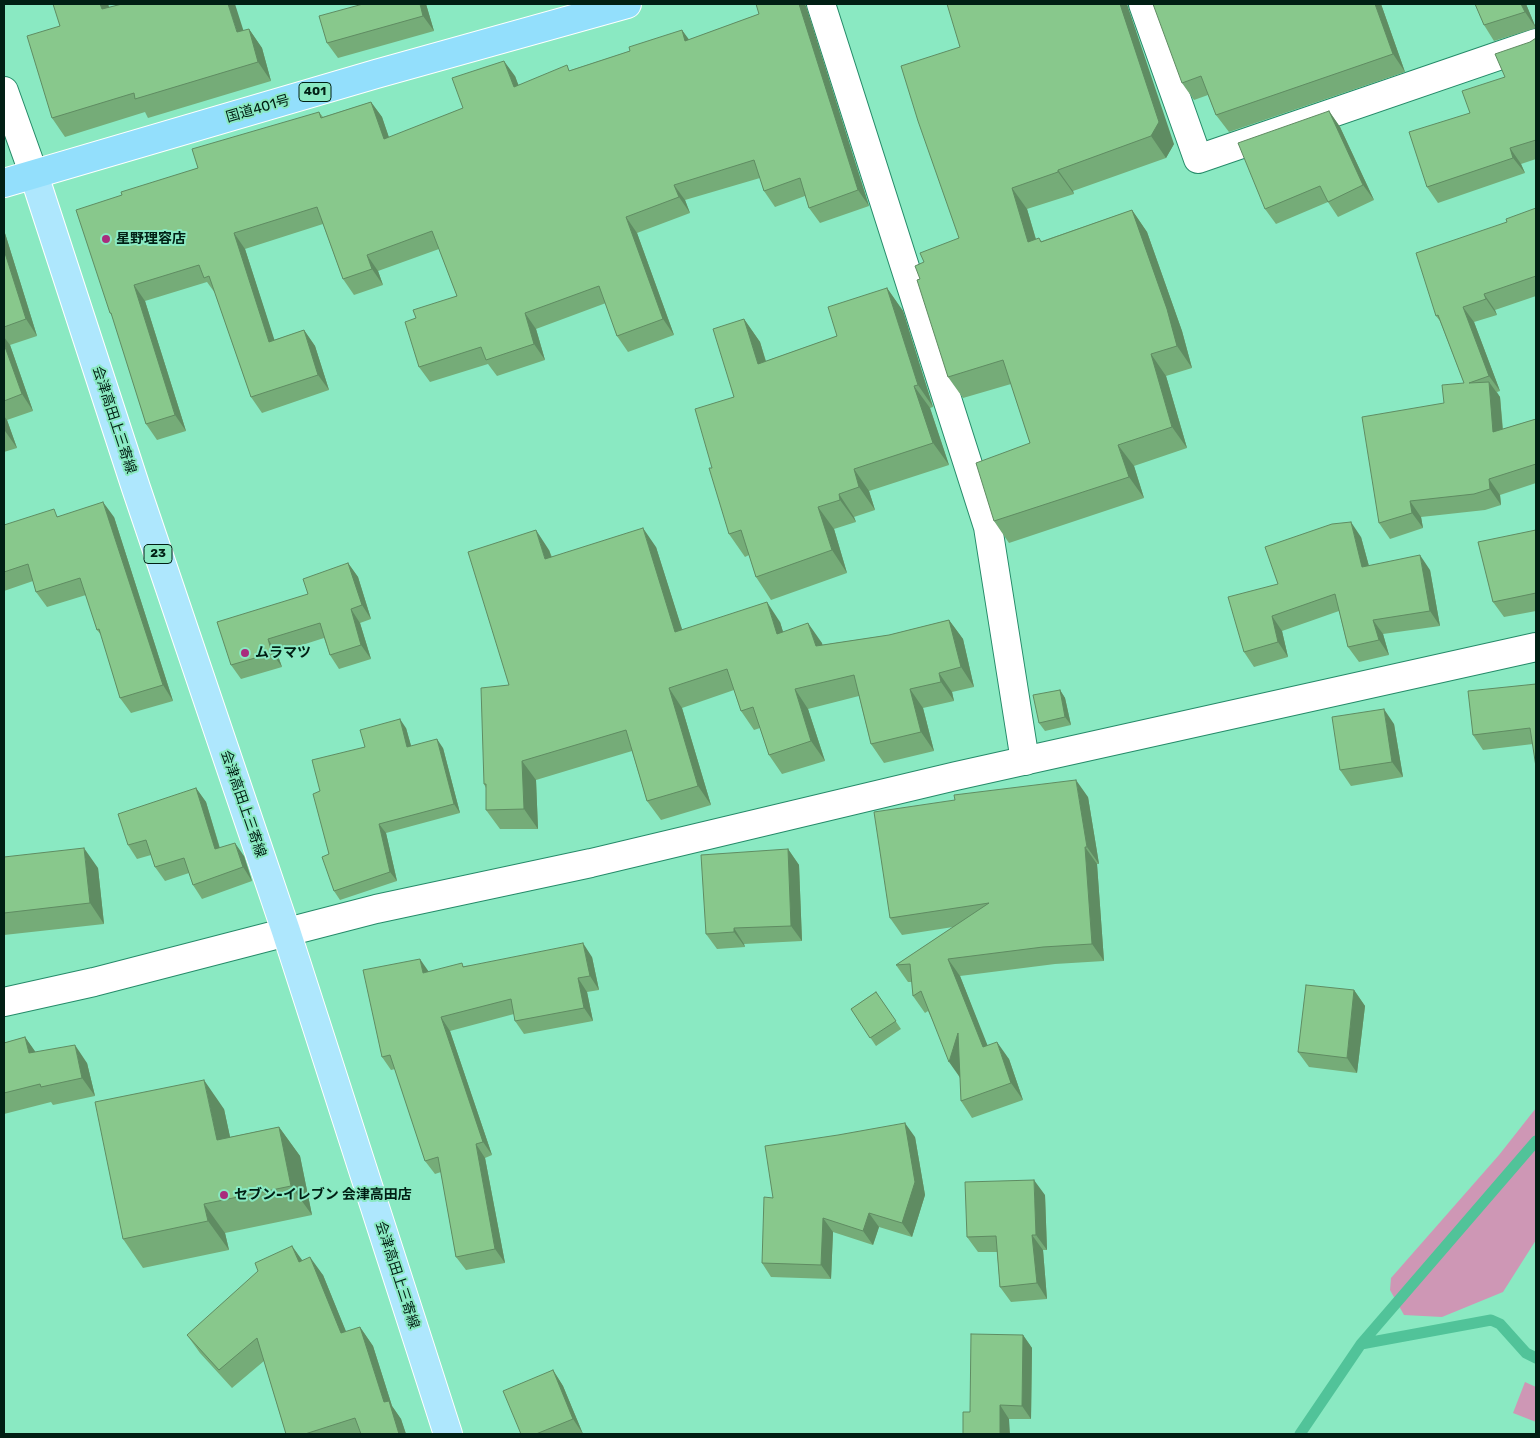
<!DOCTYPE html>
<meta charset="utf-8">
<style>
body{margin:0}
#map{position:relative;width:1540px;height:1438px;overflow:hidden;background:#8ae9c2;font-family:Rubik,sans-serif}
canvas{display:block}
.frame{position:absolute;inset:0;border:5px solid #011f14;pointer-events:none}
</style>
<div id="map">
<canvas width="1540" height="1438"></canvas>
<div class="frame"></div>
</div>
<script>
const ctx = document.querySelector('canvas').getContext('2d');
ctx.lineJoin = 'round';
function fill(path, color) { ctx.fillStyle = color; ctx.fill(path, 'evenodd'); }
const shape = rows => new Path2D(rows.map(r => 'M' + r).join(''));
function stroke(path, color, width, dash) { ctx.strokeStyle = color; ctx.lineWidth = width; ctx.lineCap = dash ? 'butt' : 'round'; ctx.setLineDash(dash || []); ctx.stroke(path); }
function drawText(font, color, halo, rows, align = 'center') {
  ctx.font = font + ' Rubik,"Noto Sans JP",sans-serif'; ctx.lineWidth = 4; ctx.setLineDash([]); ctx.textBaseline = 'middle'; ctx.strokeStyle = halo; ctx.fillStyle = color; for (const [text, x, y, turn = 0] of rows) {
    ctx.save(); ctx.translate(x, y); ctx.rotate((+turn || 0) * Math.PI / 180); ctx.textAlign = isNaN(turn) ? turn : align; if (halo) ctx.strokeText(text, 0, 0); ctx.fillText(text, 0, 0); ctx.restore();
  }
}
const green = shape([
 [1536,1108,1536,1240,1503,1292,1442,1317,1404,1315,1390,1290,1391,1278,1499,1155],
 [1525,1382,1536,1387,1536,1422,1513,1413]
]);
const stream = shape([
 [1361,1344,1491,1320,1500,1324,1526,1353,1536,1358],
 [1300,1434,1361,1344,1536,1141]
]);
const minor = shape([
 [821,4,988,527,1025,761],
 [1143,4,1198,159,1536,43],
 [4,91,34,175]
]);
const tertiary = shape([
 [4,1002,94,982,376,909,591,863,956,776,1536,647]
]);
const primary = shape([
 [34,175,136,488,286,931,448,1434]
]);
const trunk = shape([
 [4,183,376,74,627,4]
]);
const wall = shape([
 [108,4,109,7,243,31,249,29,262,48,271,81,148,118,145,112,65,137,52,118,60,26],
 [426,4,434,31,338,58,327,43],
 [757,4,804,4,806,6,869,206,820,223,809,208,805,196,775,207,764,191,760,178,685,200,690,213,637,233,674,335,628,352,617,336,606,303,536,329,545,360,497,376,488,364,430,382,419,367,416,318,457,296,439,249,378,271,383,285,354,295,343,279,323,224,245,249,274,340,304,330,315,346,329,390,262,413,251,397,215,293,207,282,145,301,186,431,157,440,146,424,113,317,110,313,122,195,198,168,319,112,323,117,371,102,382,117,389,138,463,108,515,76,518,85,571,70,630,51,682,30,688,40,759,14],
 [1381,4,1405,72,1229,132,1216,115,1208,95,1194,100,1182,83],
 [1475,4,1526,4,1536,28,1494,41,1484,25],
 [1536,39,1536,159,1521,164,1525,173,1438,203,1427,187,1470,113,1505,77,1530,42],
 [960,47,1174,144,1166,158,1073,191,1074,194,1027,209,1036,239,1042,241,1132,210,1147,232,1182,331,1192,368,1166,376,1187,448,1134,466,1144,498,1009,543,994,521,1030,443,1011,384,963,398,948,377,920,279,924,262,959,238],
 [1329,111,1340,127,1374,200,1338,217,1328,202,1276,224,1265,209],
 [1536,208,1536,296,1495,310,1497,315,1474,322,1500,391,1497,392,1500,397,1503,429,1536,419,1536,483,1500,495,1501,505,1485,510,1421,517,1423,528,1390,539,1379,523,1444,403,1464,383,1440,321,1436,316,1507,222],
 [4,230,37,336,10,345,33,411,7,420,17,448,4,452],
 [887,288,903,311,933,407,930,408,949,465,869,491,875,510,854,517,856,522,834,529,847,573,771,600,756,577,749,555,745,557,729,534,734,397,744,319,760,342,766,361,837,336],
 [59,516,114,517,173,701,131,713,120,698,102,636,97,630,86,595,47,607,36,592,33,581,4,591,4,525],
 [1536,530,1536,611,1504,617,1493,602],
 [1361,537,1369,566,1430,570,1440,626,1383,634,1389,655,1359,662,1348,647,1339,611,1282,631,1288,657,1254,667,1244,652,1278,584],
 [656,547,682,630,780,622,783,632,822,643,822,645,889,635,949,620,963,639,974,687,952,692,954,701,923,708,934,751,884,763,871,744,859,696,808,709,825,761,782,774,769,755,760,728,754,730,741,711,734,690,682,708,711,805,661,820,647,801,632,751,536,780,538,829,500,829,486,810,486,788,484,784,509,685,549,550,552,557],
 [348,563,358,577,371,619,360,623,371,659,339,669,330,655,324,638,277,653,282,667,241,679,231,665,308,594],
 [1536,684,1533,744,1483,750,1473,735],
 [1060,690,1065,698,1071,725,1045,731,1039,723],
 [1394,724,1403,777,1351,786,1340,770],
 [406,728,411,746,443,748,460,813,386,833,397,881,340,900,334,891,320,791,365,747],
 [196,788,206,802,220,848,244,856,252,881,202,899,193,885,189,873,165,881,155,867,151,855,137,859,128,845],
 [1088,797,1099,864,1097,864,1104,961,1055,964,960,976,987,1046,1009,1059,1023,1100,972,1118,961,1101,960,1078,928,1011,925,1013,913,996,912,982,908,982,896,965,953,927,902,935,890,918],
 [788,849,799,865,802,941,744,944,745,947,717,949,706,934],
 [4,857,98,868,104,924,4,935],
 [592,957,599,990,587,992,593,1021,524,1034,515,1021,514,1014,450,1031,492,1155,485,1158,505,1263,466,1270,456,1257,441,1172,435,1174,425,1161,395,1069,391,1070,382,1057,429,972,464,966],
 [1354,990,1365,1006,1357,1073,1309,1067,1298,1052],
 [876,992,901,1029,876,1046,851,1009],
 [25,1037,35,1052,87,1063,95,1096,53,1105,51,1102,4,1114,4,1043],
 [224,1109,230,1137,279,1127,300,1156,312,1215,225,1233,229,1250,143,1268,123,1239],
 [915,1137,925,1195,912,1237,879,1227,873,1245,833,1232,831,1279,771,1277,762,1263,773,1198],
 [1045,1195,1047,1250,1043,1250,1047,1299,1011,1302,1000,1287,997,1252,978,1252,967,1237],
 [292,1246,302,1261,323,1275,346,1332,360,1327,373,1346,392,1406,401,1419,406,1434,286,1434,264,1361,232,1388,200,1353,187,1335],
 [1023,1335,1032,1348,1031,1419,1009,1419,970,1412],
 [553,1370,563,1386,583,1434,521,1434]
]);
const shadedWall = shape([
 [100,4,108,4,115,28,102,9],
 [228,4,235,4,250,51,237,32],
 [420,4,426,4,434,31,423,16],
 [799,4,804,4,806,6,869,206,858,190],
 [1120,4,1127,4,1174,144,1166,158,1151,136],
 [1375,4,1381,4,1405,72,1393,54],
 [1521,4,1526,4,1536,28,1525,12],
 [249,29,262,48,271,81,258,62],
 [682,30,693,45,685,41],
 [504,61,515,76,525,102,514,87],
 [371,102,382,117,395,155,384,139],
 [1329,111,1340,127,1374,200,1363,185],
 [1510,148,1521,164,1525,173,1513,158],
 [1058,170,1073,191,1074,194,1058,172],
 [674,185,685,200,690,213,679,197],
 [1012,188,1027,209,1043,264,1028,242],
 [1132,210,1147,232,1182,331,1192,368,1177,346],
 [626,217,637,233,674,335,663,319],
 [4,230,37,336,26,319,4,250],
 [234,233,245,249,280,357,269,342],
 [367,255,378,271,383,285,372,269],
 [134,285,145,301,186,431,175,415],
 [887,288,903,311,933,407,918,385],
 [1484,294,1495,310,1497,315,1486,299],
 [1463,307,1474,322,1500,391,1489,376],
 [525,313,536,329,545,360,534,344],
 [744,319,760,342,773,386,758,364],
 [304,330,315,346,329,390,318,375],
 [4,337,10,345,33,411,22,394,4,344],
 [1151,354,1166,376,1187,448,1172,427],
 [1489,382,1500,397,1504,448,1493,432],
 [914,386,930,408,949,465,933,443],
 [4,416,7,420,17,448,5,431,4,428],
 [1118,445,1134,466,1144,498,1129,477],
 [854,469,869,491,875,510,859,487],
 [1489,479,1500,495,1501,505,1490,489],
 [839,494,854,517,856,522,840,500],
 [1410,501,1421,517,1423,528,1412,513],
 [103,502,114,517,173,701,163,685],
 [818,507,834,529,847,573,832,550],
 [1351,522,1361,537,1373,581,1362,567],
 [643,528,656,547,689,651,675,632],
 [536,530,549,550,558,578,545,559],
 [1420,555,1430,570,1440,626,1430,611],
 [348,563,358,577,371,619,362,605],
 [767,602,780,622,790,654,777,634],
 [351,609,360,623,371,659,361,645],
 [1272,616,1282,631,1288,657,1278,642],
 [949,620,963,639,974,687,961,667],
 [1373,620,1383,634,1389,655,1379,640],
 [808,623,822,643,829,665,816,646],
 [268,639,277,653,282,667,272,653],
 [939,673,952,692,954,701,941,682],
 [669,688,682,708,711,805,698,786],
 [795,689,808,709,825,761,811,741],
 [910,689,923,708,934,751,921,732],
 [1060,690,1065,698,1071,725,1065,717],
 [1384,709,1394,724,1403,777,1392,762],
 [400,719,406,728,414,756,407,747],
 [437,739,443,748,460,813,454,804],
 [522,761,536,780,538,829,524,809],
 [1076,780,1088,797,1099,864,1087,847],
 [196,788,206,802,224,863,215,849],
 [379,824,386,833,397,881,390,872],
 [235,843,244,856,252,881,243,867],
 [1085,847,1097,864,1104,961,1092,944],
 [84,848,98,868,104,924,90,903],
 [788,849,799,865,802,941,791,926],
 [734,928,744,944,745,947,734,932],
 [583,943,592,957,599,990,590,976],
 [420,959,429,972,423,973],
 [948,959,960,976,995,1064,983,1047],
 [578,978,587,992,593,1021,584,1008],
 [1354,990,1365,1006,1357,1073,1347,1058],
 [441,1017,450,1031,492,1155,483,1142],
 [958,1033,961,1079,949,1062],
 [25,1037,37,1054,29,1053],
 [997,1042,1009,1059,1023,1100,1011,1083],
 [75,1045,87,1063,95,1096,82,1078],
 [204,1080,224,1109,237,1169,217,1140],
 [905,1123,915,1137,925,1195,912,1237,902,1223],
 [279,1127,300,1156,312,1215,291,1186],
 [476,1144,485,1158,505,1263,495,1249],
 [1034,1180,1045,1195,1047,1250,1036,1235],
 [204,1204,225,1233,229,1250,208,1221],
 [869,1213,879,1227,873,1245,863,1231],
 [823,1218,833,1232,831,1279,821,1265],
 [1032,1235,1043,1250,1047,1299,1037,1283],
 [292,1246,305,1264,299,1262],
 [310,1257,323,1275,354,1351,341,1333],
 [360,1327,373,1346,392,1406,401,1419,406,1434,399,1434,384,1402],
 [1023,1335,1032,1348,1031,1419,1022,1406],
 [553,1370,563,1386,583,1434,573,1419],
 [1000,1405,1009,1419,1010,1434,1000,1434]
]);
const building = shape([
 [53,4,100,4,102,9,122,4,228,4,237,32,249,29,258,62,135,99,134,93,52,118,27,36,60,26,53,4],
 [363,4,420,4,423,16,327,43,319,16,363,4],
 [756,4,799,4,858,190,809,208,800,178,764,191,754,160,674,185,679,197,626,217,663,319,617,336,599,286,525,313,534,344,486,360,481,347,419,367,405,322,416,318,413,310,457,296,432,231,367,255,372,269,343,279,317,207,234,233,269,342,304,330,318,375,251,397,209,276,204,278,199,265,134,285,175,415,146,424,111,313,110,313,76,210,122,195,121,192,198,168,192,149,319,112,321,118,371,102,384,139,463,108,452,78,504,61,514,87,567,65,569,71,630,51,629,47,682,30,685,41,759,14,756,4],
 [947,4,1120,4,1159,122,1151,136,1058,170,1058,172,1012,188,1028,242,1039,238,1041,242,1132,210,1167,309,1177,346,1151,354,1172,427,1118,445,1129,477,994,521,976,463,1030,443,1003,360,948,377,917,280,920,279,915,266,924,262,920,253,959,238,918,121,901,66,960,47,947,4],
 [1153,4,1375,4,1393,54,1216,115,1201,76,1182,83,1153,4],
 [1475,4,1521,4,1525,12,1484,25,1475,4],
 [1536,38,1536,140,1510,148,1513,158,1427,187,1409,132,1470,113,1462,91,1505,77,1495,54,1530,42,1536,38],
 [1329,111,1363,185,1328,202,1320,186,1265,209,1238,143,1329,111],
 [1536,208,1536,276,1484,294,1486,299,1463,307,1489,376,1469,383,1489,382,1493,432,1536,419,1536,464,1489,479,1490,489,1474,494,1410,501,1412,513,1379,523,1362,417,1444,403,1442,385,1464,383,1438,315,1436,316,1416,253,1507,222,1506,219,1536,208],
 [4,250,26,319,4,327,4,250],
 [887,288,918,385,914,386,933,443,854,469,859,487,839,494,840,500,818,507,832,550,756,577,741,530,729,534,709,468,712,468,695,409,734,397,713,329,744,319,758,364,837,336,828,307,887,288],
 [4,344,22,394,4,401,4,344],
 [103,502,163,685,120,698,99,629,97,630,80,578,36,592,28,564,4,572,4,525,54,509,57,517,103,502],
 [1351,522,1362,567,1420,555,1430,611,1373,620,1379,640,1348,647,1335,594,1272,616,1278,642,1244,652,1228,597,1278,584,1265,547,1332,524,1351,522],
 [643,528,675,632,767,602,777,634,808,623,816,646,889,635,949,620,961,667,939,673,941,682,910,689,921,732,871,744,854,675,795,689,811,741,769,755,753,707,741,711,727,669,669,688,698,786,647,801,626,730,522,761,524,809,486,810,486,784,484,784,481,688,509,685,468,552,536,530,545,559,643,528],
 [1536,530,1536,593,1493,602,1478,542,1536,530],
 [348,563,362,605,351,609,361,645,330,655,320,623,268,639,272,653,231,665,217,622,308,594,303,579,348,563],
 [1536,684,1536,767,1530,728,1473,735,1468,691,1536,684],
 [1060,690,1065,717,1039,723,1033,695,1060,690],
 [1384,709,1392,762,1340,770,1332,717,1384,709],
 [400,719,407,747,437,739,454,804,379,824,390,872,334,891,322,857,329,854,313,794,320,791,312,760,365,747,360,730,400,719],
 [1076,780,1087,847,1085,847,1092,944,1043,947,948,959,983,1047,997,1042,1011,1083,961,1101,958,1033,949,1062,921,991,913,996,910,964,896,965,989,903,890,918,874,812,955,800,954,795,1076,780],
 [196,788,215,849,235,843,243,867,193,885,184,858,155,867,146,840,128,845,118,814,196,788],
 [84,848,90,903,4,913,4,857,84,848],
 [788,849,791,926,734,928,734,932,706,934,701,855,788,849],
 [583,943,590,976,578,978,584,1008,515,1021,511,999,441,1017,483,1142,476,1144,495,1249,456,1257,438,1157,425,1161,390,1055,382,1057,363,970,420,959,423,973,462,963,463,967,583,943],
 [1306,985,1354,990,1347,1058,1298,1052,1306,985],
 [876,992,896,1021,870,1038,851,1009,876,992],
 [25,1037,29,1053,75,1045,82,1078,41,1087,40,1084,4,1093,4,1043,25,1037],
 [204,1080,217,1140,279,1127,291,1186,204,1204,208,1221,123,1239,95,1102,204,1080],
 [905,1123,915,1182,902,1223,869,1213,863,1231,823,1218,821,1265,762,1263,764,1197,773,1198,765,1146,838,1135,905,1123],
 [1034,1180,1036,1235,1032,1235,1037,1283,1000,1287,996,1236,967,1237,965,1182,1034,1180],
 [292,1246,299,1262,310,1257,341,1333,360,1327,384,1402,389,1401,399,1434,361,1434,355,1418,305,1434,286,1434,257,1338,219,1370,187,1335,258,1271,255,1263,292,1246],
 [971,1334,1023,1335,1022,1406,1000,1405,1000,1434,963,1434,963,1412,970,1412,971,1334],
 [553,1370,573,1419,536,1434,521,1434,503,1391,553,1370]
]);
const markers = [
 [106,239,5,"#a92c7d"],
 [245,653,5,"#a92c7d"],
 [224,1195,5,"#a92c7d"]
];
const shields = [
 [315,92,32],
 [158,554,28]
];
const shieldNames = [
 ["401",315,92],
 ["23",158,554]
];
const streetNames = [
 ["国道401号",258,109,-16],
 ["会津高田上三寄線",114,420,72],
 ["会津高田上三寄線",243,804,71],
 ["会津高田上三寄線",397,1275,72]
];
const poiNames = [
 ["星野理容店",116,239],
 ["ムラマツ",255,653],
 ["セブン-イレブン 会津高田店",234,1195]
];
fill(green, '#ce97b5');
stroke(stream, '#51c399', 11);
stroke(minor, '#258b69', 30);
stroke(tertiary, '#258b69', 30);
stroke(primary, '#fff', 30);
stroke(trunk, '#fff', 30);
stroke(minor, '#fff', 28);
stroke(tertiary, '#fff', 28);
stroke(primary, '#aee7fd', 28);
stroke(trunk, '#93dffc', 28);
fill(wall, '#75ac78');
fill(shadedWall, '#5f8c62');
fill(building, '#88c88c');
stroke(building, '#5f8c62', 1);
for (const [x, y, r, color] of markers) { const dot = new Path2D(); dot.arc(x, y, r, 0, 2 * Math.PI); ctx.fillStyle = color; ctx.fill(dot); stroke(dot, '#8ae9c2', 2); }
for (const [x, y, w] of shields) { const box = new Path2D(); box.roundRect(x - w / 2, y - 9.5, w, 19, 4); ctx.fillStyle = '#8ae9c2'; ctx.fill(box); stroke(box, '#011f14', 1); }
drawText('bold 12px', '#011f14', null, shieldNames);
drawText('14px', '#011f14', '#8ae9c2', streetNames);
drawText('bold 14px', '#011f14', '#8ae9c2', poiNames, 'left');
</script>
